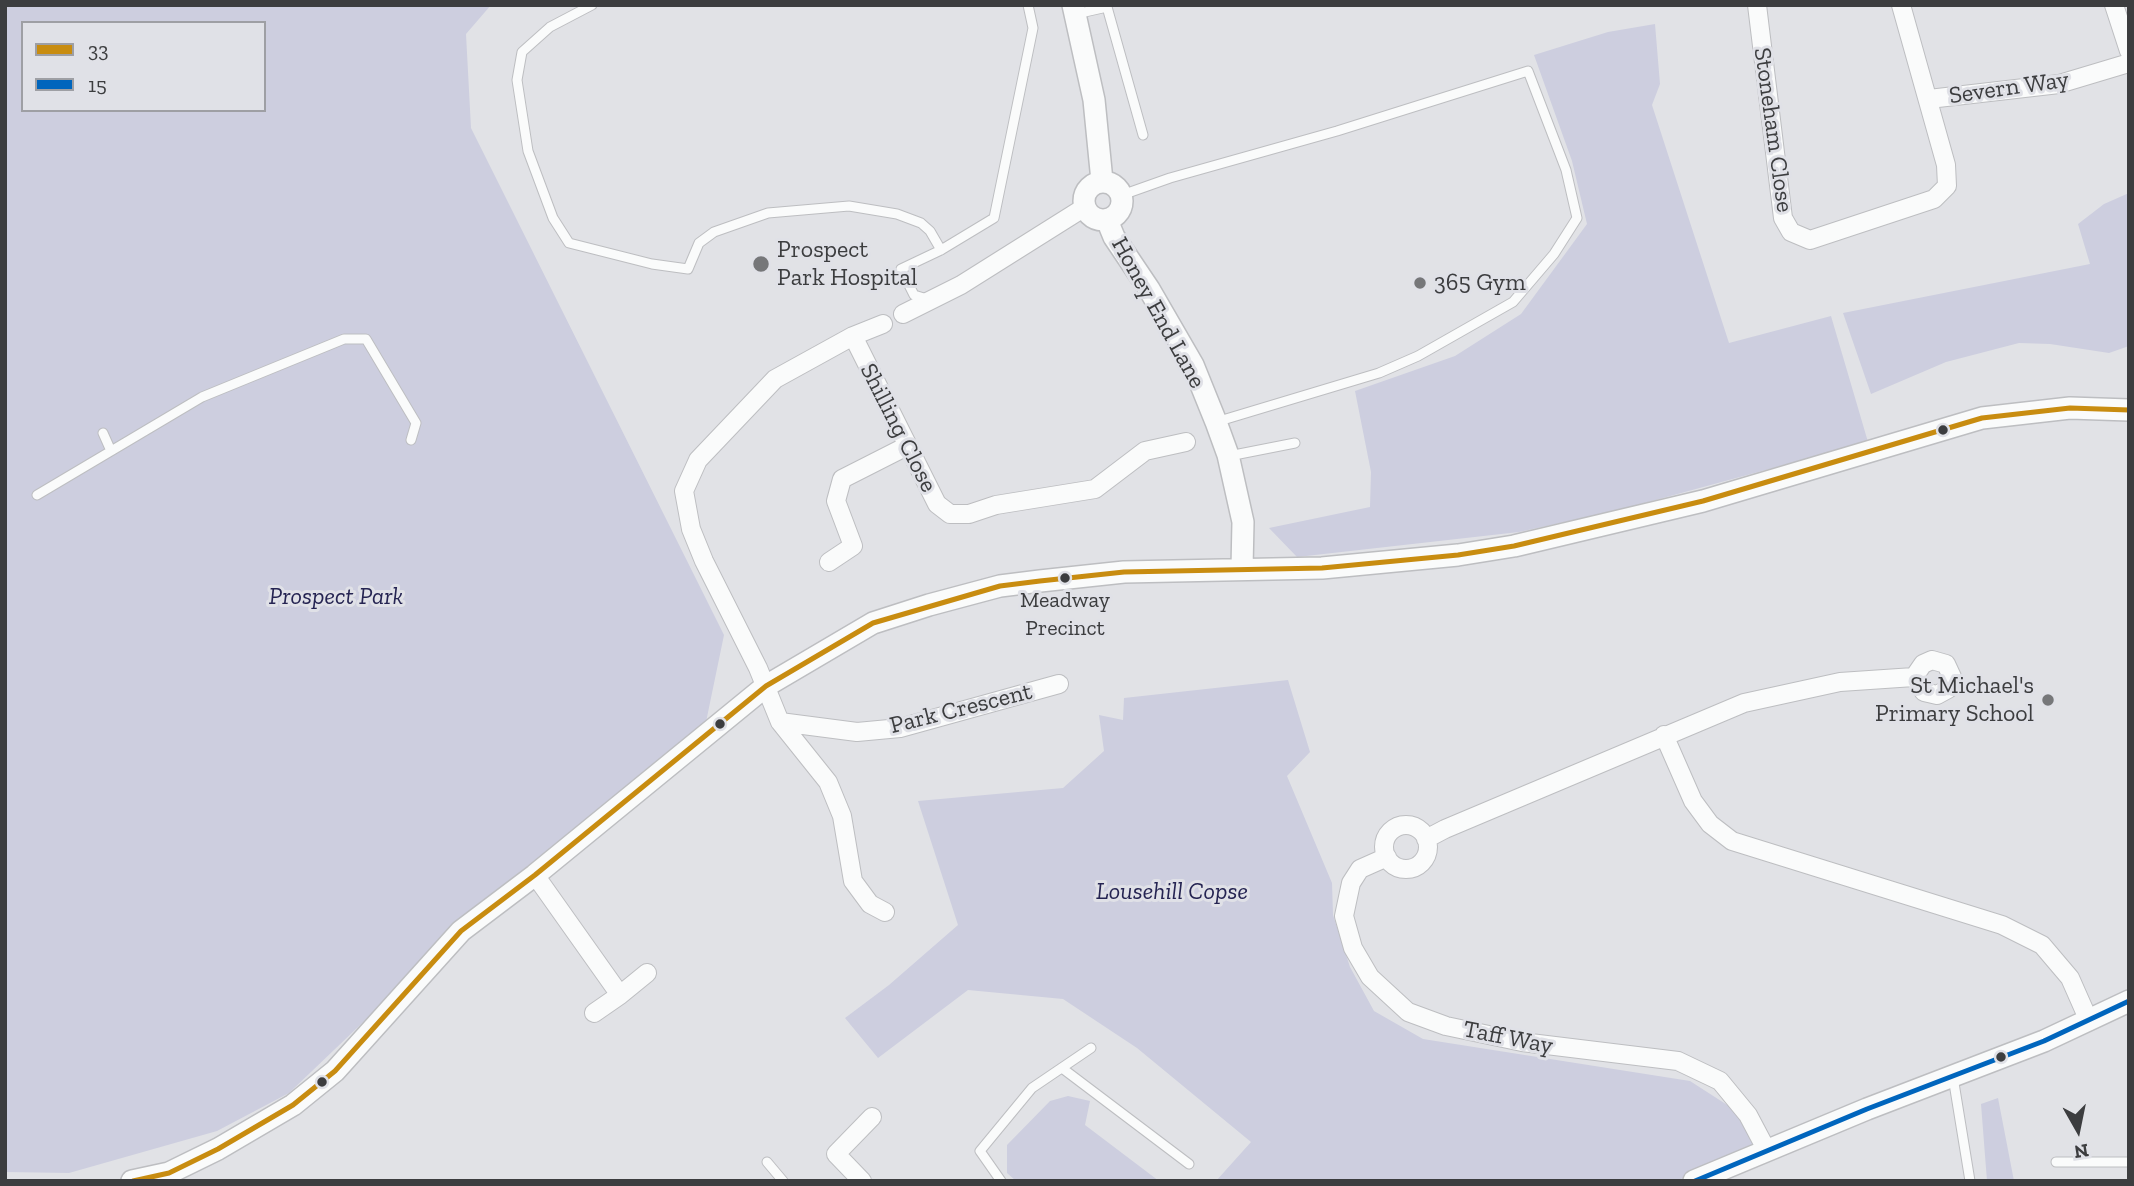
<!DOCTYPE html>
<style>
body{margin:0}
#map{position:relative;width:2134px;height:1186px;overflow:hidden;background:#e1e2e6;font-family:"Zilla Slab",serif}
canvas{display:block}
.frame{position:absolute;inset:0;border:7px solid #3c3d3f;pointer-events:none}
.legend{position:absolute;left:21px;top:21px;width:245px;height:91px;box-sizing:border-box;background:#e0e1e7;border:2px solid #9e9fa4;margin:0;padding:9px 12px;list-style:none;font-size:21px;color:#3c3d3f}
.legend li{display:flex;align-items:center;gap:14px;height:35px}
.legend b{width:35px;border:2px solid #9e9fa4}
.north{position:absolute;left:2043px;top:1095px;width:70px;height:70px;-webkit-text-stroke:5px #e0e1e7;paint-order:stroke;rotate:171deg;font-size:19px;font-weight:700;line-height:28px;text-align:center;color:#3c3d3f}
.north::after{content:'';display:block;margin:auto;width:24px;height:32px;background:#3c3d3f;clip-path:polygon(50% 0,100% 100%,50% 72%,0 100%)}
</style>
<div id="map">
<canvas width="2134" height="1186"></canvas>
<div class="frame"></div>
<ul class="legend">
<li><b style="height:9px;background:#c88c10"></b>33</li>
<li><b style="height:9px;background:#0065bd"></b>15</li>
</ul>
<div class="north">N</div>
</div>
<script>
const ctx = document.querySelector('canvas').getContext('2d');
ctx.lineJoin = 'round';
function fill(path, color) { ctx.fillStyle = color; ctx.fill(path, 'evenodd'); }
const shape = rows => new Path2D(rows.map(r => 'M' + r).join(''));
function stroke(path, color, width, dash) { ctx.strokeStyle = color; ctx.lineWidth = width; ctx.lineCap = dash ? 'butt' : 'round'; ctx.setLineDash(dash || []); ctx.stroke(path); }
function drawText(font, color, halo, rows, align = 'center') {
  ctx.font = font + ' "Zilla Slab",serif'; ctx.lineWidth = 6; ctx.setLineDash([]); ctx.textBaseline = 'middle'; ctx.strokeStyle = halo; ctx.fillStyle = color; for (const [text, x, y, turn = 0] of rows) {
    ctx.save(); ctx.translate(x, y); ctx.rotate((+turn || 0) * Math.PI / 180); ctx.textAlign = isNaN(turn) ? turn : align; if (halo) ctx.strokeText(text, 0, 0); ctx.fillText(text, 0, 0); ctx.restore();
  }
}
const green = shape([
 [5,5,491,5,466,34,471,128,724,635,706,722,515,877,289,1093,217,1131,69,1173,5,1172],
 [23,23,264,23,264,110,23,110],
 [1655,24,1660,84,1652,105,1729,343,1831,316,1868,442,1619,510,1519,532,1297,557,1269,528,1370,507,1371,472,1355,391,1455,356,1521,314,1587,224,1572,161,1534,55,1608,32],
 [2129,193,2129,346,2109,353,2050,344,2019,343,1946,362,1871,394,1843,313,2090,264,2078,224,2104,204],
 [1288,680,1310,752,1287,776,1332,883,1333,915,1350,967,1374,1011,1423,1039,1690,1081,1735,1110,1761,1146,1676,1181,1216,1181,1251,1142,1137,1048,1063,999,968,990,878,1058,845,1018,889,985,958,925,918,801,1063,788,1104,751,1099,715,1123,720,1124,698],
 [1068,1096,1090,1101,1085,1125,1159,1181,1016,1181,1007,1173,1007,1145,1050,1101],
 [1998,1098,2014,1181,1987,1181,1981,1104]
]);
const service = shape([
 [592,5,550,27,522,52,517,80,528,151,553,218,569,243,652,264,688,269,699,243,714,232,768,213,849,206,897,214,921,223,930,231,941,250],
 [1076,14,1107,7,1143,135],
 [1122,195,1170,178,1337,131,1528,71,1566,170,1577,218,1554,254,1513,302,1418,356,1379,373,1216,422],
 [927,299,914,295,901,269,941,250,994,218,1033,28,1028,5],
 [103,433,111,451],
 [1229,456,1295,443],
 [37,495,202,397,344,339,366,339,416,423,411,440],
 [1062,1068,1189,1164],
 [1953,1077,1970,1181],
 [767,1162,783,1181],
 [2056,1162,2129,1162],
 [1001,1181,980,1151,1032,1088,1091,1048]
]);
const minor = shape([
 [1757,5,1783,218,1791,232,1810,240,1934,199,1947,186,1946,165,1901,5],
 [2114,5,2129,51],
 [1929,99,2059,84,2129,63],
 [903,314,961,285,1085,207],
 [883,324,853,336,775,379,698,460,684,491,691,529,704,561,758,668,780,722,828,782,842,816,853,881,870,904,885,912],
 [853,336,937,504,950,514,969,514,996,505,1095,489,1145,451,1186,442],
 [829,562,853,546,836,501,842,479,907,446],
 [1932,660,1946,664,1952,677,1948,689,1937,695,1924,692,1914,677,1923,664,1932,660],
 [780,722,857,732,900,728,1059,684],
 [1664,735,1693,801,1710,824,1732,841,2002,925,2042,945,2070,978,2089,1021],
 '1384 847a22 22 0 1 1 44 0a22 22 0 1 1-44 0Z',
 [1426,839,1445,829,1744,703,1840,682,1914,677],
 [1387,857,1360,869,1351,883,1344,916,1353,948,1370,977,1408,1012,1446,1026,1522,1042,1678,1061,1720,1081,1748,1115,1766,1149],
 [535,875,620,995,647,973],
 [594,1013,620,995],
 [862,1181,836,1154,872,1117]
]);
const tertiary = shape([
 [1073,5,1094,100,1102,181],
 '1084 201a19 19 0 1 1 38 0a19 19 0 1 1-38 0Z',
 [1107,220,1114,237,1149,289,1193,365,1216,422,1228,455,1243,522,1242,568],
 [132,1181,169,1173,218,1149,293,1105,335,1071,461,931,535,875,766,686,873,623,929,605,1000,586,1040,581,1124,572,1322,568,1458,555,1514,546,1703,501,1982,418,2070,408,2129,410],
 [1694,1181,1867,1109,2044,1041,2129,1001]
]);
const bus1 = shape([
 [133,1181,169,1173,218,1149,293,1105,335,1071,461,931,535,875,766,686,873,623,1000,586,1040,581,1124,572,1322,568,1458,555,1514,546,1703,501,1982,418,2070,408,2129,410]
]);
const bus2 = shape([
 [1695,1181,1867,1109,2044,1041,2129,1001]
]);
const markers = [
 [761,264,9,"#767779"],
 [1420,283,7,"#767779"],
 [1943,430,6,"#3c3d3f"],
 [1065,578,6,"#3c3d3f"],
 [2048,700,7,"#767779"],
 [720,724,6,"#3c3d3f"],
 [2001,1057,6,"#3c3d3f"],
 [322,1082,6,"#3c3d3f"]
];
const busNames = [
 ["Meadway",1065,601],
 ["Precinct",1065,629]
];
const streetNames = [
 ["Severn Way",2009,88,-8],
 ["Stoneham Close",1773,130,82],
 ["Honey End Lane",1158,313,61],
 ["Shilling Close",898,428,63],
 ["Park Crescent",961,709,-14],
 ["Taff Way",1508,1038,11]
];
const poiNames = [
 ["Prospect",777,250],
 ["Park Hospital",777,278],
 ["365 Gym",1434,283],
 ["St Michael's",2034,686,"right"],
 ["Primary School",2034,714,"right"]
];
const parkNames = [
 ["Prospect Park",336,597],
 ["Lousehill Copse",1172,892]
];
fill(green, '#cdcedf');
stroke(service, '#bdbec1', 11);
stroke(minor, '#bdbec1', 20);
stroke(tertiary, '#bdbec1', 24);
stroke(service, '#fafbfb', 9);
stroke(minor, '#fafbfb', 18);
stroke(tertiary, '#fafbfb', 21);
stroke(bus1, '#c88c10', 5);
stroke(bus2, '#0065bd', 5);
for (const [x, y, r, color] of markers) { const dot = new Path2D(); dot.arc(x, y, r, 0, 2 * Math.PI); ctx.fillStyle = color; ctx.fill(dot); stroke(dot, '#e0e1e7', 2.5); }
drawText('22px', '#3c3d3f', '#e0e1e7', busNames);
drawText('24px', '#3c3d3f', '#e0e1e7', streetNames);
drawText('24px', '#3c3d3f', '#e0e1e7', poiNames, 'left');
drawText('italic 24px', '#252452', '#e0e1e7', parkNames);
</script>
